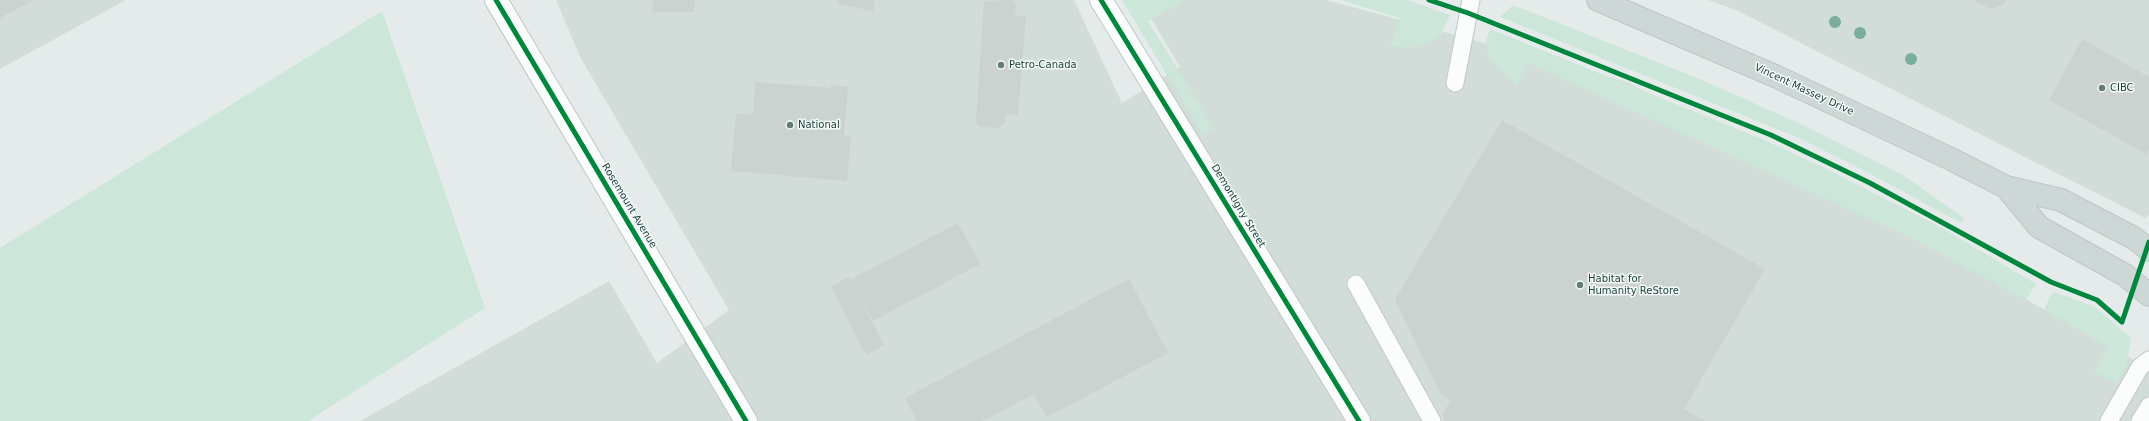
<!DOCTYPE html>
<style>
body{margin:0}
canvas{display:block;background:#e5ebea}
</style>
<canvas width="2149" height="421"></canvas>
<script>
const ctx = document.querySelector('canvas').getContext('2d');
ctx.lineJoin = 'round';
function fill(path, color) { ctx.fillStyle = color; ctx.fill(path, 'evenodd'); }
const shape = rows => new Path2D(rows.map(r => 'M' + r).join(''));
function stroke(path, color, width, dash) { ctx.strokeStyle = color; ctx.lineWidth = width; ctx.lineCap = dash ? 'butt' : 'round'; ctx.setLineDash(dash || []); ctx.stroke(path); }
function drawText(font, color, halo, rows, align = 'center') {
  ctx.font = font + ' "DejaVu Sans",sans-serif'; ctx.lineWidth = 3; ctx.setLineDash([]); ctx.textBaseline = 'middle'; ctx.strokeStyle = halo; ctx.fillStyle = color; for (const [text, x, y, turn = 0] of rows) {
    ctx.save(); ctx.translate(x, y); ctx.rotate((+turn || 0) * Math.PI / 180); ctx.textAlign = isNaN(turn) ? turn : align; if (halo) ctx.strokeText(text, 0, 0); ctx.fillText(text, 0, 0); ctx.restore();
  }
}
const built = shape([
 [0,0,126,0,0,69],
 [556,0,1074,0,1122,103,1180,67,1140,0,1327,0,1627,82,2115,348,2149,370,2149,421,360,421,609,281,657,363,729,310,580,57],
 [1708,0,2149,0,2149,215,2145,218,1738,11]
]);
const green = shape([
 [1122,0,1185,0,1148,21,1214,128,1203,135],
 [1341,0,1407,0,1450,15,1441,35,1436,39,1420,46,1408,48,1391,46,1399,18],
 [1513,5,1697,78,1794,121,1903,175,1964,218,1961,223,1869,173,1799,138,1500,17],
 [382,11,485,308,308,421,0,421,0,248],
 [1490,29,1762,139,1827,169,1942,228,2036,284,2026,300,1911,238,1528,63,1517,86,1497,67,1489,56,1486,41],
 [2055,292,2095,307,2131,338,2127,363,2117,384,2094,371,2108,347,2044,310,2051,294]
]);
const building = shape([
 [0,0,34,0,0,18],
 [653,0,695,0,694,12,652,12],
 [839,0,875,0,873,11,838,4],
 [1012,0,1016,5,1015,16,1026,16,1018,115,1006,114,1005,122,999,128,980,127,976,122,984,1],
 [1973,0,2006,0,2003,5,1990,9],
 [2082,39,2149,77,2149,149,2146,154,2049,100],
 [755,82,831,88,831,85,848,87,844,135,851,136,847,181,731,171,736,113,753,115],
 [1502,120,1765,269,1684,409,1705,421,1445,421,1443,413,1451,400,1441,394,1395,300],
 [958,223,980,264,873,321,857,293,884,345,866,355,831,286,848,277,850,280],
 [1129,279,1168,353,1047,417,1034,394,982,421,917,421,905,398]
]);
const service = shape([
 [1455,83,1471,0],
 [1356,284,1432,421],
 [2109,421,2140,367,2149,360],
 [2140,421,2149,406]
]);
const minor = shape([
 [496,0,746,421],
 [1101,0,1359,421]
]);
const primary = shape([
 [1598,0,1775,76,1951,159,2006,187,2061,200,2134,238,2149,250],
 [2006,187,2039,227,2125,275,2149,295]
]);
const cycleway = shape([
 [496,0,746,421],
 [1101,0,1359,421],
 [1429,0,1468,13,1771,135,1870,183,2051,282,2097,300,2122,322,2149,242]
]);
const trees = [
 [1835,22],
 [1860,33],
 [1911,59]
];
const markers = [
 [1001,65,4,"#647c7a"],
 [2102,88,4,"#647c7a"],
 [790,125,4,"#647c7a"],
 [1580,285,4,"#647c7a"]
];
const poiNames = [
 ["Petro-Canada",1009,65],
 ["CIBC",2110,88],
 ["National",798,125],
 ["Habitat for",1588,279],
 ["Humanity ReStore",1588,291]
];
const streetNames = [
 ["Vincent Massey Drive",1804,90,25],
 ["Rosemount Avenue",629,206,59],
 ["Demontigny Street",1238,206,59]
];
fill(built, '#d2ddda');
fill(green, '#cce6d9');
fill(building, '#cbd2d0');
stroke(service, '#c2c8c7', 19);
stroke(minor, '#c2c8c7', 24);
stroke(primary, '#bcc7c6', 24);
stroke(service, '#fbfcfc', 17);
stroke(minor, '#fbfcfc', 22);
stroke(primary, '#cdd7d6', 22);
stroke(cycleway, '#00873e', 5);
ctx.fillStyle = '#7bae9a';
for (const [x, y] of trees) { ctx.beginPath(); ctx.arc(x, y, 6, 0, 2 * Math.PI); ctx.fill(); }
for (const [x, y, r, color] of markers) { const dot = new Path2D(); dot.arc(x, y, r, 0, 2 * Math.PI); ctx.fillStyle = color; ctx.fill(dot); stroke(dot, '#f3faf8', 1.5); }
drawText('10px', '#1f413e', '#f3faf8', poiNames, 'left');
drawText('10px', '#1f413e', '#f3faf8', streetNames);
</script>
